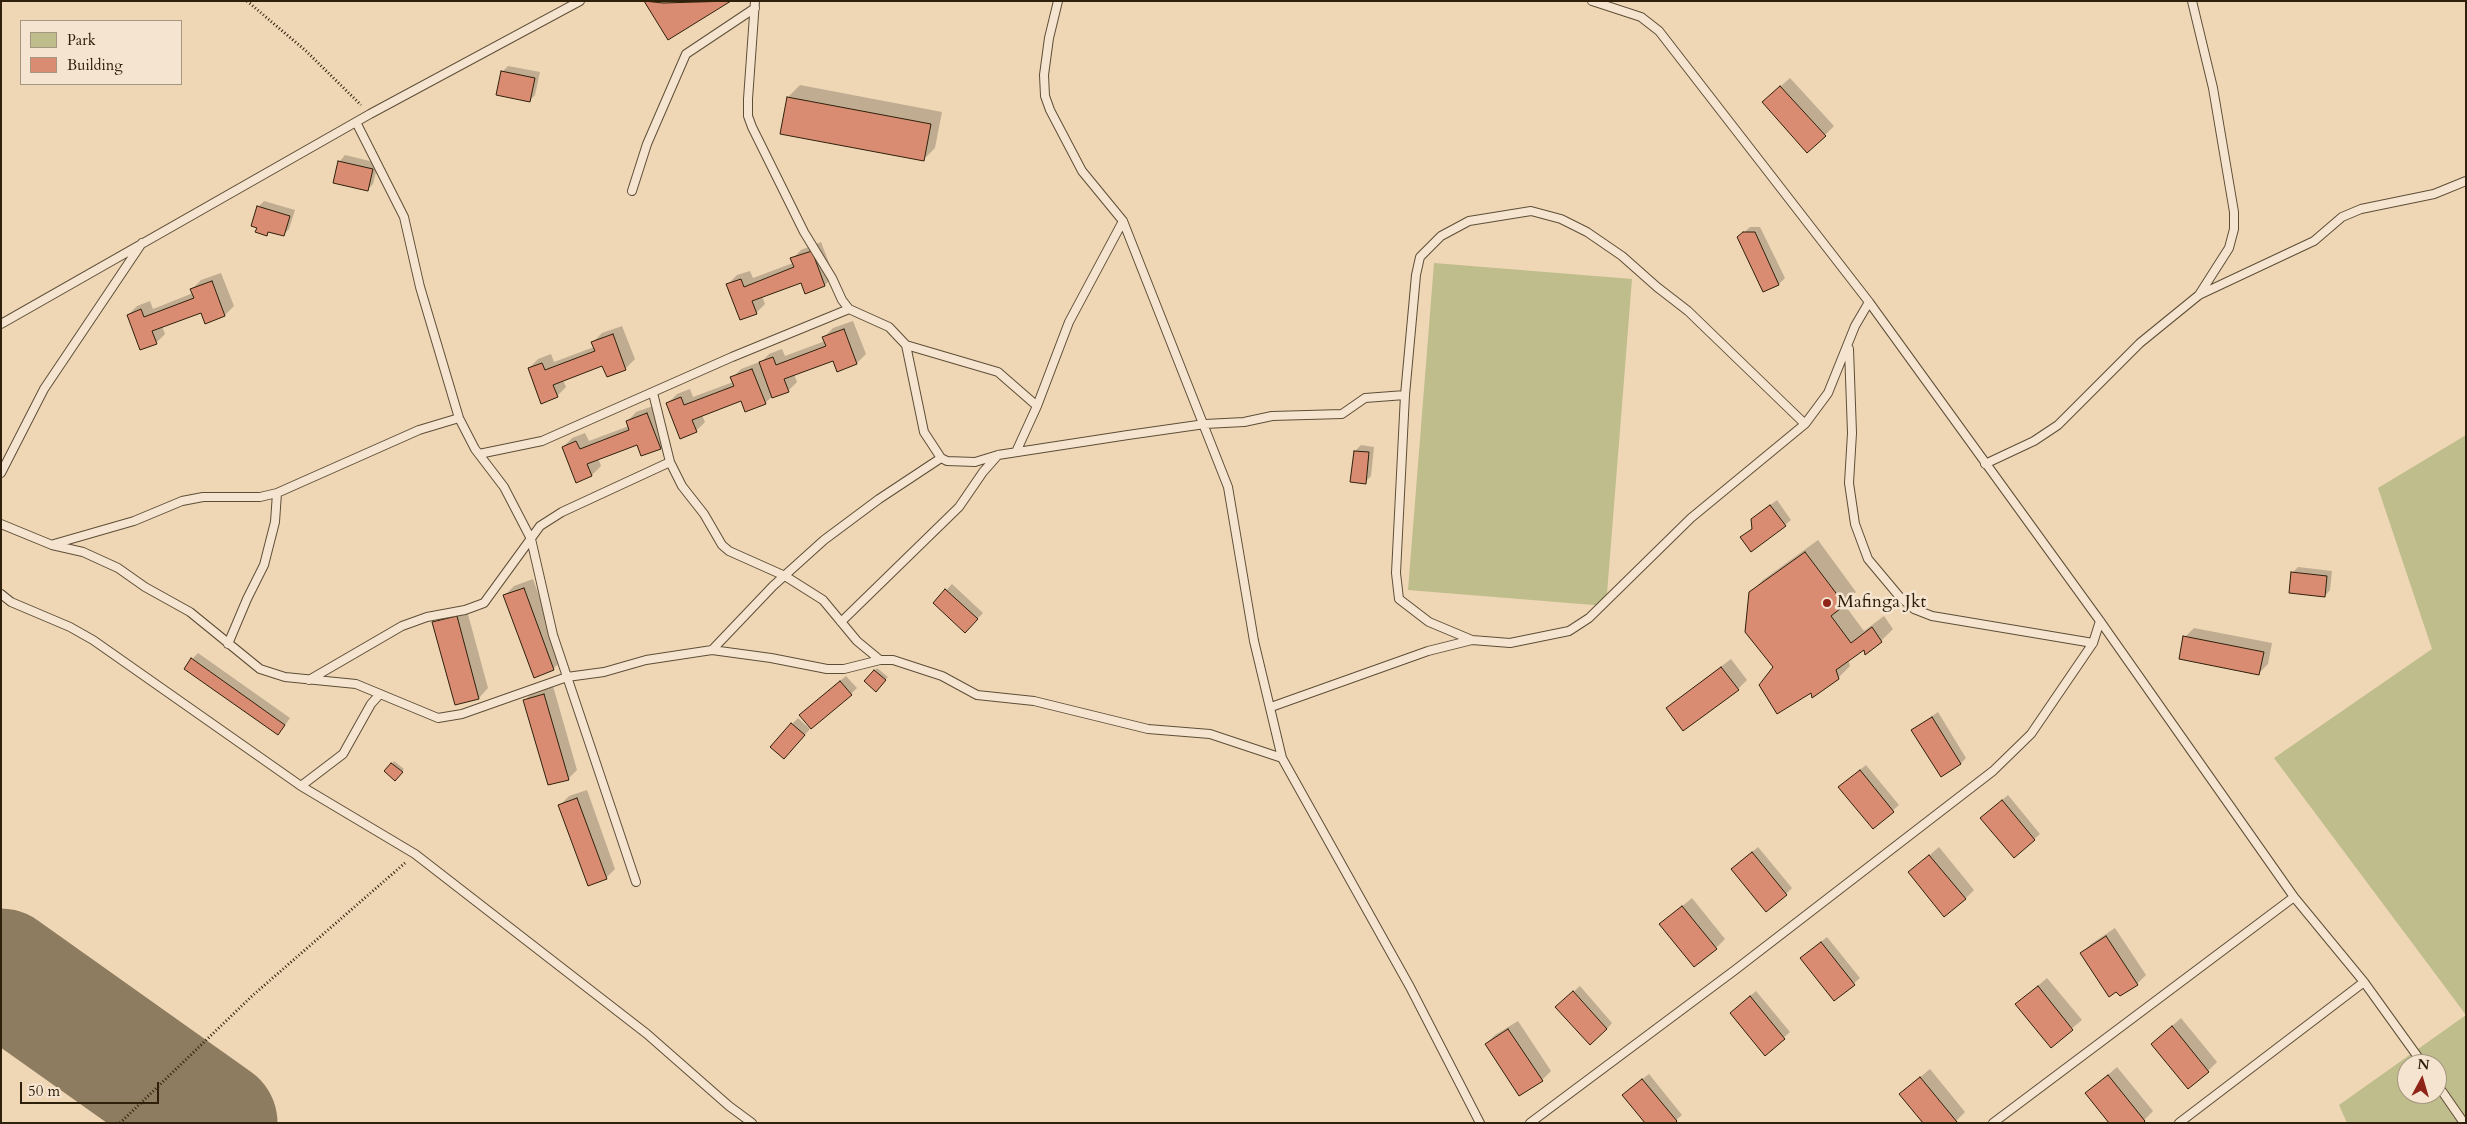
<!DOCTYPE html>
<style>
body{margin:0}
#map{position:relative;width:2467px;height:1124px;overflow:hidden;background:#efd7b6;font-family:Cardo,serif}
canvas{display:block}
.frame{position:absolute;inset:0;border:2px solid #2e200b;pointer-events:none}
.legend{position:absolute;left:20px;top:20px;width:162px;height:65px;box-sizing:border-box;background:#f5e5d0;border:1px solid #a59681;margin:0;padding:6px 9px;list-style:none;font-size:15px;color:#2e200b}
.legend li{display:flex;align-items:center;gap:10px;height:25px}
.legend b{width:25px;border:1px solid #a59681}
.north{position:absolute;left:2397px;top:1054px;width:50px;height:50px;box-sizing:border-box;background:#f5e5d0;border:1px solid #a59681;border-radius:50%;rotate:6deg;font-size:14px;font-weight:700;line-height:20px;text-align:center;color:#2e200b}
.north::after{content:'';display:block;margin:auto;width:18px;height:22px;background:#8f2418;clip-path:polygon(50% 0,100% 100%,50% 72%,0 100%)}
.scale{position:absolute;left:20px;top:1082px;width:139px;height:22px;box-sizing:border-box;border:2px solid #2e200b;border-top:0;padding-left:6px;font-size:15px;line-height:18px;white-space:nowrap;color:#2e200b;-webkit-text-stroke:4px #f5e5d0;paint-order:stroke}
</style>
<div id="map">
<canvas width="2467" height="1124"></canvas>
<div class="frame"></div>
<ul class="legend">
<li><b style="height:14px;background:#bebd8b"></b>Park</li>
<li><b style="height:14px;background:#d98c71"></b>Building</li>
</ul>
<div class="north">N</div>
<div class="scale">50 m</div>
</div>
<script>
const ctx = document.querySelector('canvas').getContext('2d');
ctx.lineJoin = 'round';
function fill(path, color) { ctx.fillStyle = color; ctx.fill(path, 'evenodd'); }
const shape = rows => new Path2D(rows.map(r => 'M' + r).join(''));
function stroke(path, color, width, dash) { ctx.strokeStyle = color; ctx.lineWidth = width; ctx.lineCap = dash ? 'butt' : 'round'; ctx.setLineDash(dash || []); ctx.stroke(path); }
function drawText(font, color, halo, rows, align = 'center') {
  ctx.font = font + ' Cardo,serif'; ctx.lineWidth = 5; ctx.setLineDash([]); ctx.textBaseline = 'middle'; ctx.strokeStyle = halo; ctx.fillStyle = color; for (const [text, x, y, turn = 0] of rows) {
    ctx.save(); ctx.translate(x, y); ctx.rotate((+turn || 0) * Math.PI / 180); ctx.textAlign = isNaN(turn) ? turn : align; if (halo) ctx.strokeText(text, 0, 0); ctx.fillText(text, 0, 0); ctx.restore();
  }
}
const green = shape([
 [1434,263,1632,279,1606,606,1408,590],
 [2466,435,2466,1015,2274,758,2432,649,2378,488],
 [2466,1015,2466,1123,2347,1123,2339,1105],
 [2407,1064,2437,1064,2437,1094,2407,1094]
]);
const shadow = shape([
 [645,1,729,1,668,38],
 [508,66,540,72,535,95,529,101,502,72],
 [1790,78,1834,126,1825,135,1772,94],
 [800,85,942,112,935,148,923,160,788,97],
 [345,155,378,163,373,184,368,189,335,182,340,161],
 [264,201,295,210,289,229,283,235,270,231,266,234,258,227,258,207],
 [1750,227,1760,227,1785,278,1779,284,1763,291,1738,238],
 [821,242,834,276,825,285,802,281,762,296,765,304,756,313,728,284,737,275,750,271,753,278,793,263,792,259,801,250],
 [221,273,234,306,225,315,206,322,202,311,162,326,165,334,156,343,128,315,137,306,150,301,153,309,193,293,192,289,201,280],
 [853,321,866,354,857,363,838,370,834,359,794,374,797,382,788,391,773,396,765,403,742,400,702,415,705,422,696,431,668,403,677,394,690,389,693,397,733,382,732,378,741,369,762,361,769,354,782,349,785,356,825,341,824,337,833,328],
 [622,326,635,359,626,368,607,376,603,365,563,380,566,387,557,396,529,368,538,359,551,354,554,362,594,347,593,342,602,333],
 [656,405,669,438,660,448,638,444,598,458,601,466,592,475,563,447,572,438,585,433,589,441,629,426,627,422,636,412],
 [1361,445,1374,447,1371,476,1365,482,1355,451],
 [1777,500,1791,520,1785,525,1742,538,1753,528,1752,519],
 [1818,540,1856,592,1844,604,1864,631,1884,616,1893,629,1881,641,1865,648,1848,659,1850,666,1838,678,1812,691,1774,667,1750,593,1763,580],
 [2298,567,2332,571,2330,590,2325,596,2292,573],
 [533,579,562,660,553,669,505,595,514,586],
 [952,584,983,613,971,626,934,603],
 [466,607,488,688,479,698,456,704,434,623,443,614],
 [2194,628,2272,643,2268,664,2259,673,2185,637],
 [198,653,290,718,283,728,278,733,192,659],
 [1731,659,1747,680,1738,689,1667,708],
 [877,668,888,677,876,690,866,681],
 [846,676,857,688,851,694,806,709],
 [553,686,577,770,568,779,524,701,534,691],
 [1938,712,1966,758,1961,763,1913,730],
 [798,718,810,729,790,752,792,724],
 [394,761,404,769,395,779,386,771],
 [1866,765,1899,805,1873,828,1846,781],
 [587,790,615,869,606,878,560,805,569,796],
 [2008,795,2040,834,2014,857,1988,812],
 [1758,847,1792,888,1786,894,1738,864],
 [1939,847,1974,890,1965,899,1910,872],
 [1692,898,1725,939,1716,948,1661,924],
 [2115,928,2146,975,2137,984,2082,953,2091,944],
 [1827,937,1860,978,1835,1000,1807,953],
 [2047,978,2082,1020,2051,1046,2026,996],
 [1580,986,1612,1023,1607,1029,1563,1001],
 [1756,991,1790,1032,1765,1054,1737,1007],
 [2181,1018,2217,1062,2208,1071,2152,1044],
 [1518,1021,1551,1071,1542,1080,1520,1095,1486,1044,1495,1035],
 [2117,1067,2153,1111,2144,1120,2087,1093],
 [1930,1069,1965,1112,1956,1121,1900,1094],
 [1649,1074,1682,1115,1676,1120,1629,1089]
]);
const runway = shape([
 [1,971,215,1123]
]);
const building = shape([
 [644,1,663,3,731,1,668,40,644,1],
 [501,71,535,78,530,102,496,95,501,71],
 [1780,86,1826,136,1807,153,1762,102,1780,86],
 [787,97,931,124,924,161,780,134,787,97],
 [338,161,373,169,368,191,333,183,338,161],
 [257,206,290,216,284,236,268,232,267,236,255,232,257,228,251,226,257,206],
 [1743,232,1755,232,1779,285,1763,292,1737,237,1743,232],
 [812,251,825,286,805,294,801,283,752,301,757,314,740,320,726,284,741,279,744,287,794,267,790,258,812,251],
 [212,281,225,316,205,324,201,313,152,331,157,344,140,350,127,315,141,309,144,317,194,298,190,289,212,281],
 [844,329,857,364,837,372,833,361,784,379,789,392,772,398,759,362,773,357,776,365,826,346,822,337,844,329],
 [613,334,626,370,607,377,602,366,553,385,558,397,541,404,528,368,542,363,545,370,595,351,591,342,613,334],
 [752,369,766,404,745,412,741,401,692,420,697,432,680,439,666,403,681,397,684,405,734,386,730,377,752,369],
 [647,413,661,449,641,456,637,445,587,464,592,476,576,483,562,447,576,441,580,449,629,430,626,421,647,413],
 [1354,451,1369,452,1366,484,1350,482,1354,451],
 [1770,505,1786,526,1751,552,1740,537,1752,529,1751,519,1770,505],
 [1805,552,1845,605,1831,616,1851,643,1872,627,1882,642,1865,655,1864,650,1836,670,1839,679,1812,698,1811,693,1777,714,1759,685,1773,667,1745,632,1749,592,1805,552],
 [2291,572,2327,576,2325,597,2289,593,2291,572],
 [524,588,554,670,534,678,503,595,524,588],
 [945,589,978,619,965,633,933,603,945,589],
 [457,616,479,699,455,705,432,622,457,616],
 [2183,636,2264,652,2259,675,2179,659,2183,636],
 [191,658,285,725,278,735,184,669,191,658],
 [1721,667,1739,690,1683,731,1666,708,1721,667],
 [874,670,886,680,876,692,864,681,874,670],
 [840,681,852,695,811,729,799,715,840,681],
 [544,694,569,780,548,785,523,700,544,694],
 [1932,717,1961,764,1941,777,1911,730,1932,717],
 [791,723,805,735,784,759,770,747,791,723],
 [391,763,403,772,395,781,384,771,391,763],
 [1860,770,1894,812,1873,829,1838,787,1860,770],
 [577,798,607,879,588,886,558,805,577,798],
 [2002,800,2035,840,2014,858,1980,818,2002,800],
 [1752,852,1787,895,1766,912,1731,869,1752,852],
 [1929,855,1966,899,1944,917,1908,872,1929,855],
 [1682,906,1717,949,1694,967,1659,924,1682,906],
 [2106,936,2138,985,2120,996,2116,992,2109,997,2080,953,2106,936],
 [1821,942,1855,985,1834,1001,1800,958,1821,942],
 [2038,986,2073,1030,2051,1048,2015,1004,2038,986],
 [1573,991,1607,1029,1590,1045,1555,1007,1573,991],
 [1750,996,1785,1039,1765,1056,1730,1013,1750,996],
 [2172,1026,2209,1072,2188,1089,2151,1044,2172,1026],
 [1508,1029,1543,1081,1519,1096,1485,1044,1508,1029],
 [2108,1075,2145,1121,2143,1123,2109,1123,2085,1093,2108,1075],
 [1920,1077,1957,1122,1956,1123,1923,1123,1899,1094,1920,1077],
 [1642,1079,1677,1121,1675,1123,1645,1123,1622,1095,1642,1079]
]);
const path = shape([
 [247,1,306,51,361,105],
 [120,1123,252,996,405,863]
]);
const lane = shape([
 [755,1,748,99,748,116,752,127,804,232,832,278,842,300,849,309,889,327,906,345,924,432,941,458,947,461,975,462,998,455,1128,435,1205,424,1244,422,1272,416,1342,414,1365,398,1405,395],
 [1058,1,1049,38,1044,75,1045,96,1050,110,1082,171,1123,221,1228,487,1254,641,1282,758,1410,987,1480,1123],
 [1592,1,1641,17,1659,31,1869,302,2100,621,2294,897,2364,982,2423,1064],
 [2192,1,2213,88,2234,212,2234,229,2229,248,2199,295],
 [356,122,404,217,420,287,459,418,475,449,504,487,531,539,553,635,636,882],
 [632,191,647,144,686,54,755,8],
 [1,324,370,114,580,1],
 [906,345,998,372,1037,406],
 [1849,349,1852,433,1849,483,1855,524,1868,559,1899,596,1914,609,1932,616,2093,643],
 [653,393,670,462,682,486,704,514,722,545,729,551,785,576,823,600,857,641,880,660],
 [1805,424,1688,311,1657,287,1622,256,1587,232,1561,219,1531,211,1469,221,1441,236,1420,257,1416,275,1405,395,1396,573,1399,599,1429,622,1472,640,1510,643,1569,631,1589,618,1691,518,1805,424,1828,393,1855,326,1869,302],
 [1016,452,1037,406,1069,322,1123,221],
 [479,454,542,441,732,357,849,309],
 [1985,464,2034,441,2058,425,2140,343,2199,295,2314,241,2342,217,2361,209,2434,194,2466,181],
 [1,473,44,389,142,243],
 [1,524,52,545,83,552,118,568,145,587,190,612,260,669,285,677,356,684,438,718,462,714,567,677,604,672,646,660,712,650,771,658,827,669,844,669,880,660,893,660,942,676,977,695,1034,701,1148,729,1210,734,1282,758],
 [54,544,134,521,182,501,203,497,260,497,277,493,419,430,459,418],
 [1,594,11,602,70,627,93,640,301,786,415,854,647,1034,729,1106,752,1123],
 [841,622,959,507,983,472,998,455],
 [228,644,247,599,264,565,275,522,277,493],
 [712,650,773,586,824,540,879,499,941,458],
 [309,680,402,626,427,617,465,610,484,603,540,526,562,512,670,462],
 [1271,707,1428,651,1472,640],
 [301,786,343,754,371,704,380,694],
 [2437,1084,2464,1123],
 [1530,1123,1735,970,1993,771,2031,734,2093,643,2100,621],
 [1993,1123,2294,897],
 [2179,1123,2364,982]
]);
const markers = [
 [1827,603,5,"#8f2418"]
];
const poiNames = [
 ["Mafinga Jkt",1837,603]
];
fill(green, '#bebd8b');
fill(shadow, '#0003');
stroke(runway, '#8e7c60', 125);
fill(building, '#d98c71');
stroke(building, '#2e200b', 1);
stroke(lane, '#5e4e36', 10);
stroke(path, '#2e200b', 3, [1, 2.5]);
stroke(lane, '#f5e5d0', 8);
for (const [x, y, r, color] of markers) { const dot = new Path2D(); dot.arc(x, y, r, 0, 2 * Math.PI); ctx.fillStyle = color; ctx.fill(dot); stroke(dot, '#f5e5d0', 2); }
drawText('18px', '#2e200b', '#f5e5d0', poiNames, 'left');
</script>
